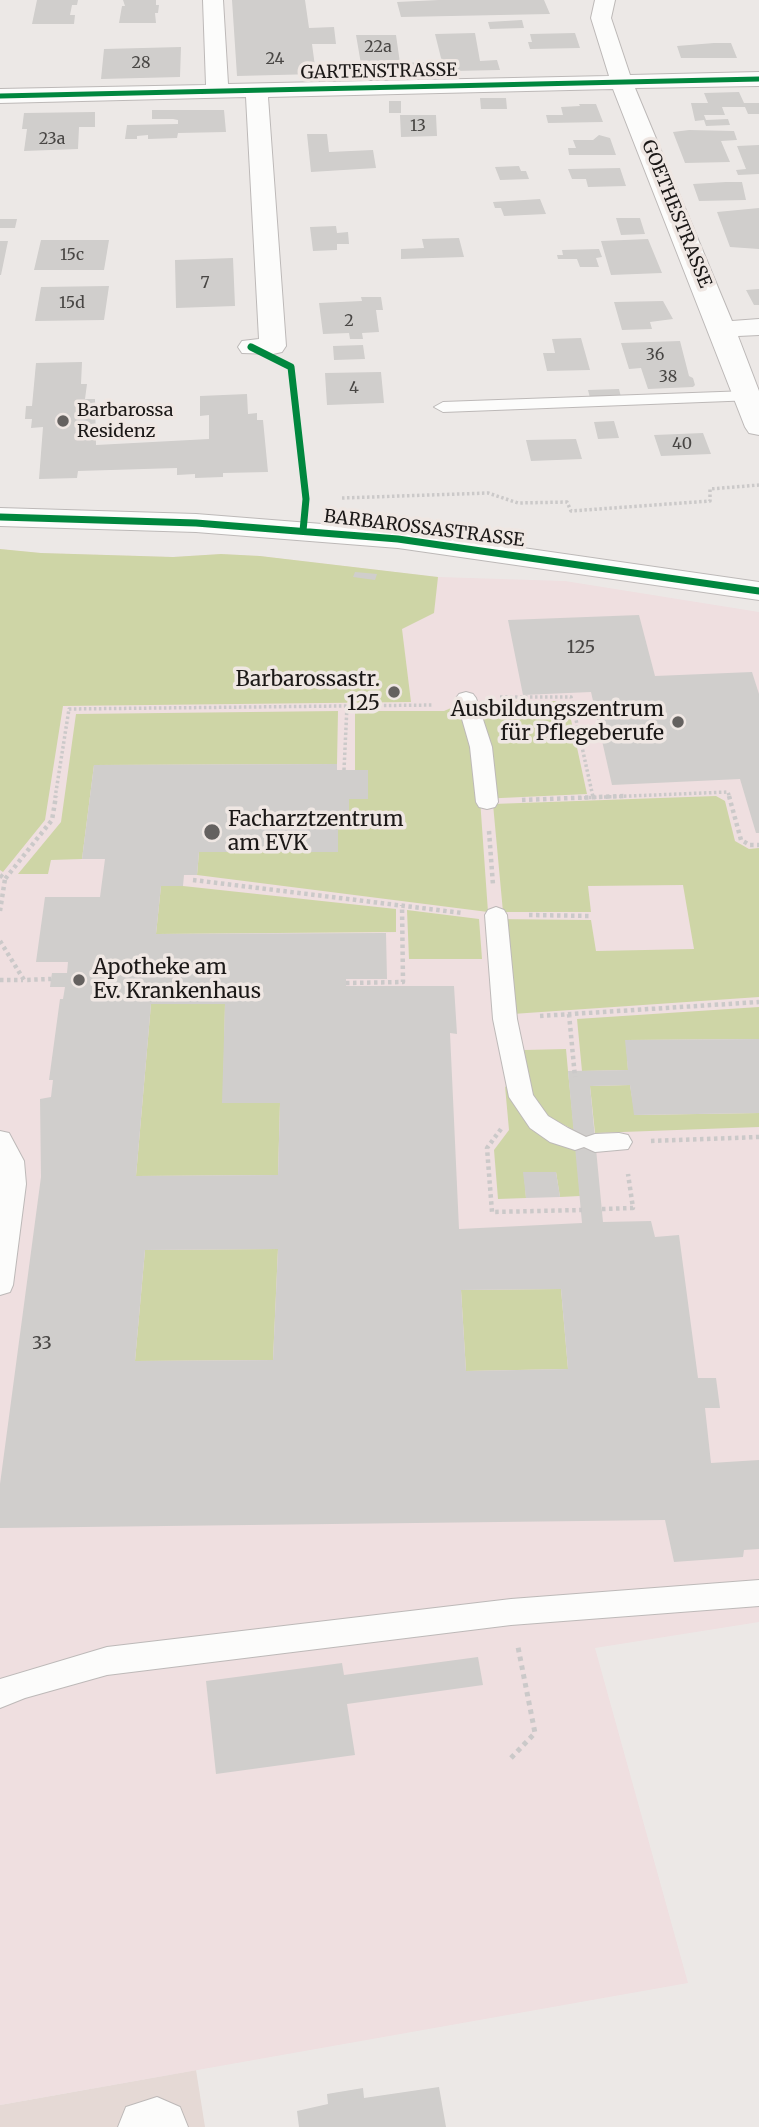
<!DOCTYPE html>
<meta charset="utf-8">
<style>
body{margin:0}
canvas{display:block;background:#ece8e6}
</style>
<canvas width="759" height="2127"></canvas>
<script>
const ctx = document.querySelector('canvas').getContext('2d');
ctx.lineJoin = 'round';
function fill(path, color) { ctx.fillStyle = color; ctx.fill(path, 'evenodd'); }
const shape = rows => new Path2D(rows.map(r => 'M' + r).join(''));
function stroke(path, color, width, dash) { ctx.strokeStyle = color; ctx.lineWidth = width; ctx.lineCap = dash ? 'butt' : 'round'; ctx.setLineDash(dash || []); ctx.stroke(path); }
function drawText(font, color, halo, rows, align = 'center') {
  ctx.font = font + ' Merriweather,serif'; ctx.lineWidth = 7; ctx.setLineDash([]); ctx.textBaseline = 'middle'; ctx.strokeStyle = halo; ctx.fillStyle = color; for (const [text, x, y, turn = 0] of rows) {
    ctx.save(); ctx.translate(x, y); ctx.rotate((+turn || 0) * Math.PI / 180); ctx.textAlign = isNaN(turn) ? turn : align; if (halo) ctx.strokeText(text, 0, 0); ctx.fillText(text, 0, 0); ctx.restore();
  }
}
const built = shape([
 [196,2070,205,2127,0,2127,0,2105]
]);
const medical = shape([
 [0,549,41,553,173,557,221,554,260,556,438,577,565,581,759,612,759,1622,595,1648,688,1983,0,2105]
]);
const green = shape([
 [0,549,41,553,173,557,221,554,260,556,438,577,434,613,402,629,411,702,63,706,45,820,3,872,0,870],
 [567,701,587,794,480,799,488,912,197,875,199,852,338,851,338,813,349,813,349,799,368,798,368,770,355,770,355,711,444,711,465,702],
 [338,711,337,764,94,765,82,859,51,860,48,874,18,874,61,822,76,714],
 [716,796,725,801,735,841,749,849,759,848,759,997,498,1015,492,919,591,920,596,951,694,949,683,885,588,886,591,912,503,912,493,804],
 [161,886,183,886,396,909,396,932,156,934],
 [407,910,479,919,482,959,409,959],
 [151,1004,225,1004,223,1103,280,1103,278,1175,136,1176],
 [759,1007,759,1039,626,1040,628,1070,582,1071,577,1019],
 [566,1049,568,1071,574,1130,547,1116,532,1095,524,1050],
 [630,1085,635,1115,759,1113,759,1127,595,1133,590,1086],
 [505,1086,532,1125,576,1148,580,1196,560,1197,556,1172,524,1172,526,1198,498,1199,494,1150,509,1130],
 [278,1249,273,1360,135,1361,145,1250],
 [561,1289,568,1369,466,1371,461,1290]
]);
const building = shape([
 [37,0,78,0,77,5,72,5,70,15,75,15,74,24,32,24],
 [123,0,156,0,156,5,159,5,158,13,155,13,156,23,119,23,122,6,125,6],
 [232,0,305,0,309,28,334,27,336,44,312,44,316,74,237,76],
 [439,0,544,0,550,14,401,17,397,2],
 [522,20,524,28,490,29,488,22],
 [475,33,480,61,497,60,500,70,455,71,453,62,442,62,435,34],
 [575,33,580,48,530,49,528,42,532,42,530,34],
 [356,35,396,35,400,63,430,62,431,72,383,73,382,63,361,64],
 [714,43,731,43,737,58,681,58,677,46],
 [181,47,180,77,101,79,104,49],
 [739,92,744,103,759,103,759,114,748,114,745,107,722,107,725,115,704,115,706,120,728,119,730,125,706,126,704,120,695,121,691,103,708,103,704,93],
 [480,98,506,98,507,109,481,109],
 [389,101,401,101,401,113,389,113],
 [579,104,596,104,603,122,548,123,546,115,563,115,561,107,580,106],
 [152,110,224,110,226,132,178,133,177,138,148,139,148,135,137,136,137,139,125,139,127,125,178,124,178,120,173,119,152,119],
 [95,112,95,127,79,127,78,149,24,151,27,129,22,129,24,113],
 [400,115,436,115,437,136,401,137],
 [689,130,734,131,737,140,721,141,730,162,685,163,673,132],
 [307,134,327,134,329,152,373,150,376,168,311,172],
 [599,135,610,138,616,155,569,155,568,148,576,148,573,140,593,140],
 [759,145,759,174,738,175,736,170,746,169,737,146],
 [519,166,521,171,526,171,529,179,500,180,495,167],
 [620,168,626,186,588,187,586,179,572,179,568,169],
 [726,182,742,182,746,200,699,201,693,184],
 [540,199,546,214,504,216,501,208,495,208,493,202],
 [759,208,759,249,730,247,717,212],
 [616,218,640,218,645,234,621,235],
 [0,219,17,219,15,228,0,228],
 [336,226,337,233,348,232,349,244,337,244,337,250,313,251,310,227],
 [459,238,464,257,401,259,401,249,424,248,422,239],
 [648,239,662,273,611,275,601,241],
 [41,240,109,240,104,270,34,270],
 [0,241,8,241,1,275,0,275],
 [599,249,602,257,596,258,599,267,580,267,577,259,558,259,557,255,563,255,562,250],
 [233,258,235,306,176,308,175,260],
 [109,286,104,320,35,321,41,287],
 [759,289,759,305,754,305,746,290],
 [361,297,381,297,383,310,376,310,379,332,362,333,363,339,350,339,349,333,323,334,319,303,362,301],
 [663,301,673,319,650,322,652,329,622,330,614,302],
 [581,338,590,370,547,371,543,353,555,353,552,339],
 [680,341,689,376,693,378,695,385,693,387,648,389,641,368,629,369,621,343],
 [363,345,365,359,334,360,333,346],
 [82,362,81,384,87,384,85,399,95,399,96,445,209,439,209,415,200,416,200,396,247,394,248,414,257,413,257,420,263,420,268,472,223,473,223,477,195,478,195,474,177,475,177,468,78,471,77,478,39,479,43,427,31,428,32,419,25,419,26,406,32,406,36,363],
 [381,372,384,403,327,405,325,373],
 [619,389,621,397,590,398,588,390],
 [614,421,619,438,598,439,594,422],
 [703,433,711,454,661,456,654,435],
 [576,439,582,459,531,461,526,440],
 [355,572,377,574,375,580,353,577],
 [639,615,655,676,752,672,759,694,759,833,756,833,740,779,612,785,591,692,523,695,508,620],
 [337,764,337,770,368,770,368,799,349,799,349,813,338,813,338,852,199,852,197,875,184,875,183,886,161,886,156,934,386,933,387,979,346,979,346,986,454,986,457,1034,450,1033,459,1229,582,1223,568,1071,628,1070,625,1040,759,1039,759,1113,634,1115,630,1085,590,1086,603,1222,651,1221,655,1237,679,1235,698,1378,716,1378,720,1408,705,1408,711,1463,759,1460,759,1549,744,1550,743,1557,674,1562,665,1520,0,1528,0,1484,41,1177,40,1099,51,1097,53,1080,49,1080,60,999,63,999,65,987,50,987,51,979,52,973,67,973,68,962,36,962,45,897,100,897,105,859,82,859,94,765],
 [151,1004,225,1004,222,1103,280,1103,278,1175,136,1176],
 [278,1249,273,1360,135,1361,145,1250],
 [561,1289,568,1369,466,1371,461,1290],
 [523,1172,556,1172,560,1197,526,1198],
 [478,1657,483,1685,347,1704,355,1755,216,1774,206,1681,342,1663,344,1675],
 [439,2087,446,2127,299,2127,297,2111,328,2104,327,2094,363,2088,364,2098]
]);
const pathFar2 = shape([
 [342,498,488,493,518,503,567,502,571,511,710,501,710,489,759,485],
 [500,697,571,697,593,797],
 [344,770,347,706],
 [55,798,69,709,433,705],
 [579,798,728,792,730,798]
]);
const pathFar1 = shape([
 [729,796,741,840,750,845,759,845],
 [522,800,624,796],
 [489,831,493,885],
 [0,875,5,879,52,820,56,796],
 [193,880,462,913],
 [0,911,5,879],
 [529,915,591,916],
 [0,941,24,980,51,979],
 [0,980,23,980],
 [346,983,403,982,402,905],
 [569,1014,575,1077],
 [540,1016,759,1002],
 [501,1129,487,1148,492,1212,582,1210],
 [651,1141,759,1137],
 [602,1209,633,1208,628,1174]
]);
const path = shape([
 [511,1758,535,1733,518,1647]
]);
const lane = shape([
 [748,391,754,392,757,396,754,400,443,412,434,407,443,402,748,391],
 [466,692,473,694,476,698,492,747,498,802,495,807,487,809,479,807,476,802,470,747,456,698,459,694,466,692],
 [496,907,504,910,507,915,517,1019,533,1095,548,1116,568,1128,586,1137,595,1134,619,1133,628,1135,632,1142,628,1149,595,1152,584,1147,575,1150,550,1142,530,1128,509,1097,493,1019,485,915,488,910,496,907],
 [0,1131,9,1133,24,1161,26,1184,13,1285,10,1292,0,1295,0,1131],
 [759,1580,759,1606,511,1625,107,1675,25,1698,0,1708,0,1679,107,1647,511,1599,759,1580]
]);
const street = shape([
 [203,0,223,0,228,84,609,76,591,18,595,0,615,0,611,18,630,75,759,72,759,86,635,88,732,321,759,319,759,335,738,336,759,391,759,435,749,433,745,427,613,89,268,97,286,346,282,352,273,354,242,353,238,347,242,341,259,339,246,97,0,103,0,89,206,85,203,0],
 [0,508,196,514,398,530,759,582,759,600,398,548,196,532,0,526,0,508],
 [157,2097,180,2107,188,2127,118,2127,126,2107,157,2097]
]);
const cyclewayFar1 = shape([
 [0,96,759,79],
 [251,347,254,349]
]);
const cycleway = shape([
 [251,347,291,367,306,499,303,531],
 [0,517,196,523,398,539,759,591]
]);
const markers = [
 [63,421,7,"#64615f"],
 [394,692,7,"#64615f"],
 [678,722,7,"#64615f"],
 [212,832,9,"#64615f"],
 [79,980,7,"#64615f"]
];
const farNumbernames = [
 ["22a",378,47],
 ["24",275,59],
 ["28",141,63],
 ["13",418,126],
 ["23a",52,139],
 ["15c",72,255],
 ["7",205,283],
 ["15d",72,303],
 ["2",349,321],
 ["36",655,355],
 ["38",668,377],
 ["4",354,388],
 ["40",682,444]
];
const farStreetnames = [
 ["GARTENSTRASSE",379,72,-1],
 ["GOETHESTRASSE",676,214,68],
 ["BARBAROSSASTRASSE",424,529,7]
];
const farPoinames = [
 ["Barbarossa",77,411],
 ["Residenz",77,432]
];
const numberNames = [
 ["125",581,648],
 ["33",42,1344]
];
const poiNames = [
 ["Barbarossastr.",380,680],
 ["125",380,704],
 ["Ausbildungszentrum",664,710],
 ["für Pflegeberufe",664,734],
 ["Facharztzentrum",228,820,"left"],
 ["am EVK",228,844,"left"],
 ["Apotheke am",93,968,"left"],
 ["Ev. Krankenhaus",93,992,"left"]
];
fill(built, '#e5d9d5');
fill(medical, '#efdfe0');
fill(green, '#ced5a6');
fill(building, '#d0cecc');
stroke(lane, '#bdb9b8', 2);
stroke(street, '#bdb9b8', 2);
stroke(pathFar2, '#cbc9c9', 3.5, [2.5, 2.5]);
stroke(pathFar1, '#cbc9c9', 4.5, [3.5, 3.5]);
stroke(path, '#cbc9c9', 5, [4.5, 4.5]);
fill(lane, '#fcfcfb');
fill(street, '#fcfcfb');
stroke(cyclewayFar1, '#00873e', 5);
stroke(cycleway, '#00873e', 7);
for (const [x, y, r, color] of markers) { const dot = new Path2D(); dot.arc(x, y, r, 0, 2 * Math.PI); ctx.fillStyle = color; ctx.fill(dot); stroke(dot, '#efe7e3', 2.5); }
drawText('16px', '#484644', null, farNumbernames);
drawText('18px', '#1b1817', '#efe7e3', farStreetnames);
drawText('18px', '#1b1817', '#efe7e3', farPoinames, 'left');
drawText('18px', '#484644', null, numberNames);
drawText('21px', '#1b1817', '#efe7e3', poiNames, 'right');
</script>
